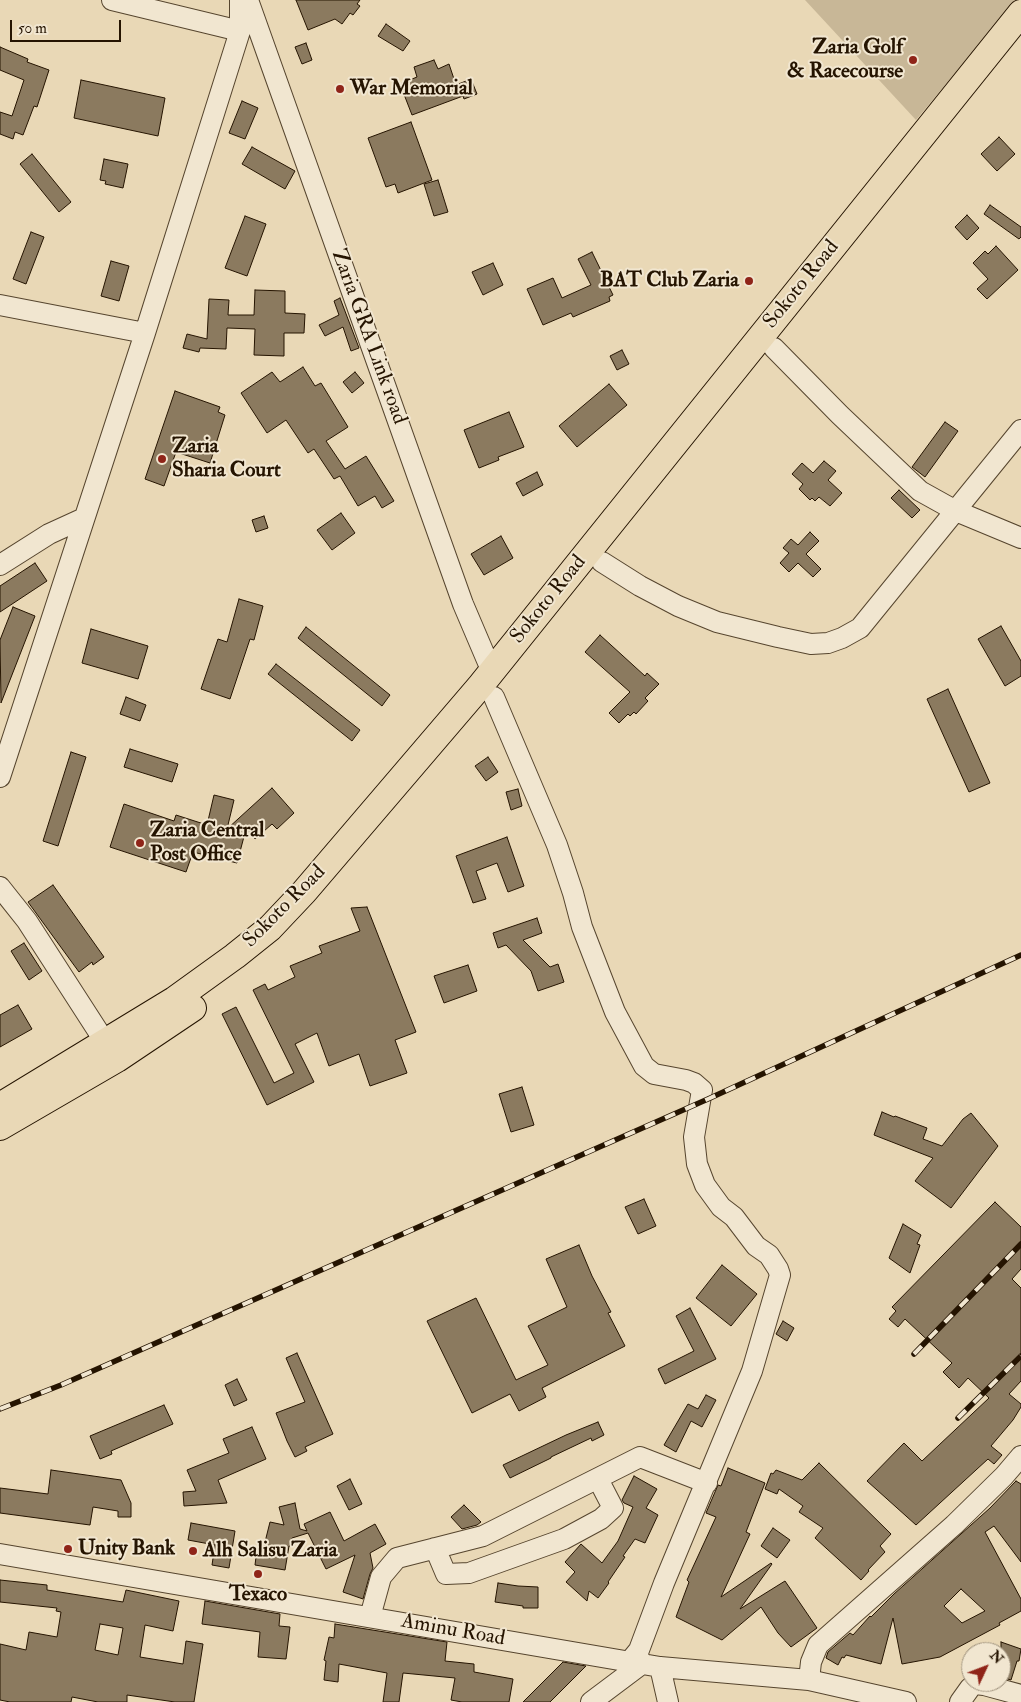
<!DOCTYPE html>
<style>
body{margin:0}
#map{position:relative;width:1021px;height:1702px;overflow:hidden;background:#e9d8b6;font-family:"IM FELL Double Pica",serif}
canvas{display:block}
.north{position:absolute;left:961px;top:1642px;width:50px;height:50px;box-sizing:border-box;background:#f1e6d0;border:1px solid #9f927d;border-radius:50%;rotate:47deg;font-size:14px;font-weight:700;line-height:20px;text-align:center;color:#251401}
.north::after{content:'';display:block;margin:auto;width:18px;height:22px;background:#8f2418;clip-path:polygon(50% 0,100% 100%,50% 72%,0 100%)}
.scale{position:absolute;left:10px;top:20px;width:111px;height:22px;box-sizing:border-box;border:2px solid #251401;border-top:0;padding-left:6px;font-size:15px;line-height:18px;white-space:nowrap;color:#251401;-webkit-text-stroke:4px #f1e6d0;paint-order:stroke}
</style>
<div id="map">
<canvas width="1021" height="1702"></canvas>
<div class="north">N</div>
<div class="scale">50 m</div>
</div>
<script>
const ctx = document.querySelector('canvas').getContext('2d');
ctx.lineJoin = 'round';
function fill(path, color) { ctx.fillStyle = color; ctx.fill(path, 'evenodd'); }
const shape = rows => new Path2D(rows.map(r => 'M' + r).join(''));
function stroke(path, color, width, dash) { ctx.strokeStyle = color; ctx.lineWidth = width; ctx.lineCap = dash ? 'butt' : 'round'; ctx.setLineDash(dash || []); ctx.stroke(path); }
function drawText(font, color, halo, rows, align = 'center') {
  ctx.font = font + ' "IM FELL Double Pica",serif'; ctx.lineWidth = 4; ctx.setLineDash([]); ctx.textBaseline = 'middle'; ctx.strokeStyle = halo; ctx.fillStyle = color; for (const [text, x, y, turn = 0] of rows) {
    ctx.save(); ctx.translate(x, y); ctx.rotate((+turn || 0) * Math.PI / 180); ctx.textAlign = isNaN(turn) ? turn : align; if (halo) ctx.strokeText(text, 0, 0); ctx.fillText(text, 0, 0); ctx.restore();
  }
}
const green = shape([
 [805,0,1016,0,916,120]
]);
const building = shape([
 [296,0,360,0,357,4,360,6,353,15,350,13,342,24,335,19,308,30,296,0],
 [386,24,410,41,403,51,378,36,386,24],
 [306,43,312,60,302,64,295,47,306,43],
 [0,47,28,59,27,62,49,70,37,107,34,106,23,135,15,132,13,139,0,134,0,112,12,116,24,80,0,70,0,47],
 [434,60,438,69,449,64,456,85,471,79,477,94,464,99,463,96,412,115,400,84,417,77,414,67,434,60],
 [81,80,165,98,158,136,74,118,81,80],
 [242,101,258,108,245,139,229,133,242,101],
 [411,122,432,180,398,193,395,184,386,187,368,138,411,122],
 [999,137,1015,154,997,171,981,154,999,137],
 [252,147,295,171,285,189,242,164,252,147],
 [32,154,71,202,59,212,20,164,32,154],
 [104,159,128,164,123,188,105,184,106,181,100,180,104,159],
 [438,180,448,212,434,216,424,184,438,180],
 [990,205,1021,227,1021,237,1019,239,984,214,990,205],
 [967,215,979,228,967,240,955,227,967,215],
 [245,216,266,224,247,276,225,268,245,216],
 [31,232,44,237,26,284,13,279,31,232],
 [996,246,1018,270,987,299,977,289,988,279,973,263,985,251,988,254,996,246],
 [592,252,613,295,609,297,610,301,573,317,571,313,543,325,527,289,553,278,562,298,591,285,578,259,592,252],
 [111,261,129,266,119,301,101,296,111,261],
 [493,263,503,285,483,295,472,272,493,263],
 [255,290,285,291,285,313,305,314,304,333,284,333,284,356,254,355,255,329,227,328,226,349,200,348,199,352,183,348,187,334,207,339,209,299,229,300,228,315,254,315,255,290],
 [340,298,359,348,351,351,343,327,325,336,319,325,339,315,334,301,340,298],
 [622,350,629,364,617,370,610,356,622,350],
 [303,367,315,386,321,383,348,427,326,441,345,469,366,456,394,501,382,508,375,496,358,506,340,476,334,479,314,449,308,453,286,420,267,433,241,393,272,372,280,382,303,367],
 [355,372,364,383,352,393,343,382,355,372],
 [609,384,627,405,577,447,559,426,609,384],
 [175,391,220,407,218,412,225,415,210,463,176,452,164,486,145,479,175,391],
 [509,412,524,447,498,457,499,460,479,468,464,430,509,412],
 [945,422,958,431,925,477,912,467,945,422],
 [824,461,836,471,828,480,842,493,830,506,819,497,815,501,812,498,810,500,799,489,803,484,792,474,802,463,813,473,824,461],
 [537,472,543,485,523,496,516,483,537,472],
 [899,490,920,510,912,518,891,498,899,490],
 [341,513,355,533,332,550,317,530,341,513],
 [264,516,268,528,256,532,252,520,264,516],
 [810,532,819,541,806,554,821,569,813,577,798,563,789,572,780,563,789,553,783,548,791,539,798,545,810,532],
 [501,536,513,558,484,575,471,554,501,536],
 [35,563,47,581,0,612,0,586,35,563],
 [239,599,263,606,254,640,250,639,230,699,201,689,218,639,227,642,239,599],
 [13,607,35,616,1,703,0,640,13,607],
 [1001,626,1021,661,1021,676,1005,686,978,639,1001,626],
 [306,627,390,695,382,706,298,638,306,627],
 [91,629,148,646,138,679,82,663,91,629],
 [600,635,645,676,647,673,659,684,645,698,648,701,636,714,634,712,630,716,628,714,619,723,609,713,630,692,585,652,600,635],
 [276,664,360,730,352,741,268,674,276,664],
 [948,689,990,783,969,792,927,699,948,689],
 [126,697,146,705,140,721,120,714,126,697],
 [130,749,178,764,172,782,124,767,130,749],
 [71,752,86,757,58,846,43,841,71,752],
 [488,757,498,772,486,781,475,766,488,757],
 [272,788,294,813,277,829,272,824,255,839,246,829,237,863,193,852,186,872,110,847,124,804,174,821,176,815,207,825,214,795,234,800,227,829,272,788],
 [518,789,522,806,511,810,506,792,518,789],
 [507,837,524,886,508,892,497,863,476,871,486,899,473,903,456,856,507,837],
 [53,885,104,957,93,965,92,962,79,972,28,902,53,885],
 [367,907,416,1032,395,1040,407,1073,370,1086,359,1054,329,1066,317,1033,295,1044,314,1082,267,1105,222,1014,236,1007,274,1083,294,1073,253,990,265,984,268,990,295,977,290,966,322,953,319,946,360,931,351,908,367,907],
 [537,918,542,933,523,940,550,967,558,964,564,982,538,991,531,971,506,945,498,948,493,933,537,918],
 [24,943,42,971,29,980,11,951,24,943],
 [468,965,477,991,444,1003,434,976,468,965],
 [18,1005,32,1029,0,1047,0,1015,18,1005],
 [522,1087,534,1125,511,1132,499,1094,522,1087],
 [882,1112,894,1117,895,1116,927,1128,923,1139,942,1146,963,1119,971,1113,998,1146,951,1208,915,1181,933,1158,874,1135,882,1112],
 [644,1199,656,1226,638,1234,625,1207,644,1199],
 [995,1202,1021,1227,1021,1269,1012,1279,1021,1288,1021,1381,1009,1394,1021,1404,1021,1407,1013,1420,991,1446,1002,1455,994,1464,988,1459,916,1525,867,1481,904,1443,922,1461,989,1398,968,1378,959,1388,943,1372,952,1363,905,1319,898,1327,889,1319,896,1311,892,1307,995,1202],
 [903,1224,921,1235,917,1244,920,1245,910,1273,889,1258,903,1224],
 [579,1245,592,1276,611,1312,608,1313,625,1346,542,1388,546,1397,519,1411,510,1394,472,1413,427,1321,476,1298,516,1380,548,1365,528,1326,567,1307,546,1259,579,1245],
 [722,1265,757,1294,731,1326,696,1298,722,1265],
 [690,1308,716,1359,665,1384,658,1369,694,1351,676,1316,690,1308],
 [783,1321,794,1328,787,1341,776,1334,783,1321],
 [297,1353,333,1434,305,1447,307,1451,295,1457,287,1441,276,1413,305,1402,286,1358,297,1353],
 [237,1379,247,1400,234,1406,225,1385,237,1379],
 [706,1395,716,1400,702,1427,691,1421,676,1452,664,1445,688,1404,698,1409,706,1395],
 [164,1405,173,1424,111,1451,112,1454,100,1459,90,1436,164,1405],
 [598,1422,604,1435,592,1441,591,1438,551,1457,551,1458,510,1478,503,1465,566,1435,598,1422],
 [252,1427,266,1459,218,1480,227,1503,184,1506,183,1492,196,1491,187,1470,229,1453,223,1439,252,1427],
 [819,1463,891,1534,880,1546,885,1552,868,1570,869,1571,861,1580,815,1538,823,1528,799,1512,803,1506,779,1489,777,1494,765,1489,771,1473,773,1474,776,1470,802,1480,819,1463],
 [728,1468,765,1483,746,1532,750,1534,721,1597,771,1563,772,1564,740,1609,785,1581,817,1628,791,1647,778,1633,761,1607,722,1640,676,1617,689,1582,687,1580,716,1517,706,1513,718,1485,721,1486,728,1468],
 [51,1470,121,1480,131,1503,131,1517,118,1517,118,1511,93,1507,90,1525,0,1513,0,1488,48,1494,51,1470],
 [634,1476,657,1489,646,1508,658,1515,645,1543,635,1539,623,1556,625,1557,608,1582,609,1583,598,1598,589,1591,587,1601,566,1582,575,1572,565,1562,581,1544,602,1563,618,1541,633,1507,624,1503,622,1500,634,1476],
 [350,1479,362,1504,349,1510,337,1486,350,1479],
 [1016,1481,1021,1484,1021,1562,994,1526,985,1532,1021,1599,1021,1611,999,1623,1000,1625,940,1657,902,1664,893,1618,881,1664,846,1655,844,1658,842,1657,838,1665,826,1658,828,1652,850,1633,853,1635,870,1616,871,1617,894,1594,990,1508,1016,1481],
 [961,1589,985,1611,962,1623,944,1606,961,1589],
 [295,1503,300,1529,307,1531,304,1524,330,1512,344,1541,375,1524,386,1544,370,1553,373,1568,370,1574,363,1599,343,1592,355,1555,326,1569,308,1533,292,1538,290,1546,289,1546,285,1570,255,1565,257,1549,263,1550,270,1522,284,1525,279,1507,295,1503],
 [464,1505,481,1522,477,1525,462,1529,451,1517,464,1505],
 [191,1523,235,1531,229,1568,212,1565,215,1545,188,1540,191,1523],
 [773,1528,790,1540,777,1558,761,1546,773,1528],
 [0,1580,47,1585,47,1590,123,1602,126,1590,179,1601,173,1631,145,1625,140,1657,183,1664,186,1641,203,1644,194,1702,175,1702,127,1695,127,1702,98,1702,72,1697,71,1702,10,1702,0,1700,0,1644,26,1650,29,1632,57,1637,61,1612,56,1611,57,1608,0,1602,0,1580],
 [100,1624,123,1628,118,1655,95,1650,100,1624],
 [498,1583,518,1586,538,1587,538,1608,523,1608,523,1606,495,1602,498,1583],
 [205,1601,280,1614,279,1626,290,1627,286,1659,258,1657,260,1632,202,1624,205,1601],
 [335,1624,447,1642,445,1661,474,1664,474,1672,513,1679,509,1702,462,1702,451,1700,455,1678,403,1673,399,1702,383,1702,387,1673,339,1664,338,1682,324,1680,326,1661,324,1660,329,1637,334,1638,335,1624],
 [1001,1642,1021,1649,1019,1661,1017,1661,1011,1680,1001,1677,1001,1642],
 [563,1662,586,1666,550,1702,523,1702,563,1662]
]);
const minor = shape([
 [112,0,240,31],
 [248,0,463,604,492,672],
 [0,305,145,333],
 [774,348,840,415,920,491,956,511,1021,538],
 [602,562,640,586,678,606,717,622,778,637,811,644,828,643,842,638,860,628,1021,430],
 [0,565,49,534,84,518],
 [494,697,557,845,573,893,582,927,615,1012,644,1066,654,1074,686,1080,694,1083,702,1090,694,1137,697,1164,705,1185,721,1207,734,1217,756,1246,769,1255,778,1269,780,1275,752,1371,664,1583,639,1650,630,1661],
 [0,777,145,333,240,31,240,0],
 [0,887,27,921,105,1042],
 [435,1548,446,1574,469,1573,564,1539,601,1519,613,1508,598,1479],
 [0,1554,660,1667,809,1680,906,1702],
 [370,1617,381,1577,397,1558,483,1536,640,1457,707,1483],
 [660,1667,668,1702],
 [809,1680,811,1662,818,1645,954,1525,1004,1476,1021,1456],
 [591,1702,643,1663],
 [960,1702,970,1688,975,1684,984,1685,1021,1695]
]);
const major = shape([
 [0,1106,174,1000,235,956,270,928,304,892,481,685,1021,13],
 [0,1127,117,1059,193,1008]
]);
const rail = shape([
 [914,1354,1021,1244],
 [0,1409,61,1385,708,1099,1021,955],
 [958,1418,1021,1356]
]);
const markers = [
 [913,60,5,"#8f2418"],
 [340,89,5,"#8f2418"],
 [749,281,5,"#8f2418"],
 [162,459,5,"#8f2418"],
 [140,843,5,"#8f2418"],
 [68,1549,5,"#8f2418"],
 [193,1551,5,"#8f2418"],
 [258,1574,5,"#8f2418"]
];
const poiNames = [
 ["Zaria Golf",903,48,"right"],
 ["& Racecourse",903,72,"right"],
 ["War Memorial",350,89],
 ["BAT Club Zaria",739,281,"right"],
 ["Zaria",172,447],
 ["Sharia Court",172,471],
 ["Zaria Central",150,831],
 ["Post Office",150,855],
 ["Unity Bank",78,1549],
 ["Alh Salisu Zaria",203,1551],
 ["Texaco",258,1595,"center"]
];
const streetNames = [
 ["Sokoto Road",802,285,-51],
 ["Zaria GRA Link road",368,337,70],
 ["Sokoto Road",549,600,-51],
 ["Sokoto Road",285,907,-45],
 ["Aminu Road",453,1631,10]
];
fill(green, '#c8b797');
fill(building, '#8b7a5f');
stroke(building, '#251401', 1);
stroke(minor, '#56452e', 22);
stroke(major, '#251401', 28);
stroke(minor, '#f1e6d0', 20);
stroke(major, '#e9d8b6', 26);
stroke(rail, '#251401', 5.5);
stroke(rail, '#f1e6d0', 4, [11]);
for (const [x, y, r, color] of markers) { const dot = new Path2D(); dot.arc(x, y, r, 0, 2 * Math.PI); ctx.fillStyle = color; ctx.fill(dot); stroke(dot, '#f1e6d0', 2); }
drawText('bold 21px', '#251401', '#f1e6d0', poiNames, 'left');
drawText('21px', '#251401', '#f1e6d0', streetNames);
</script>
